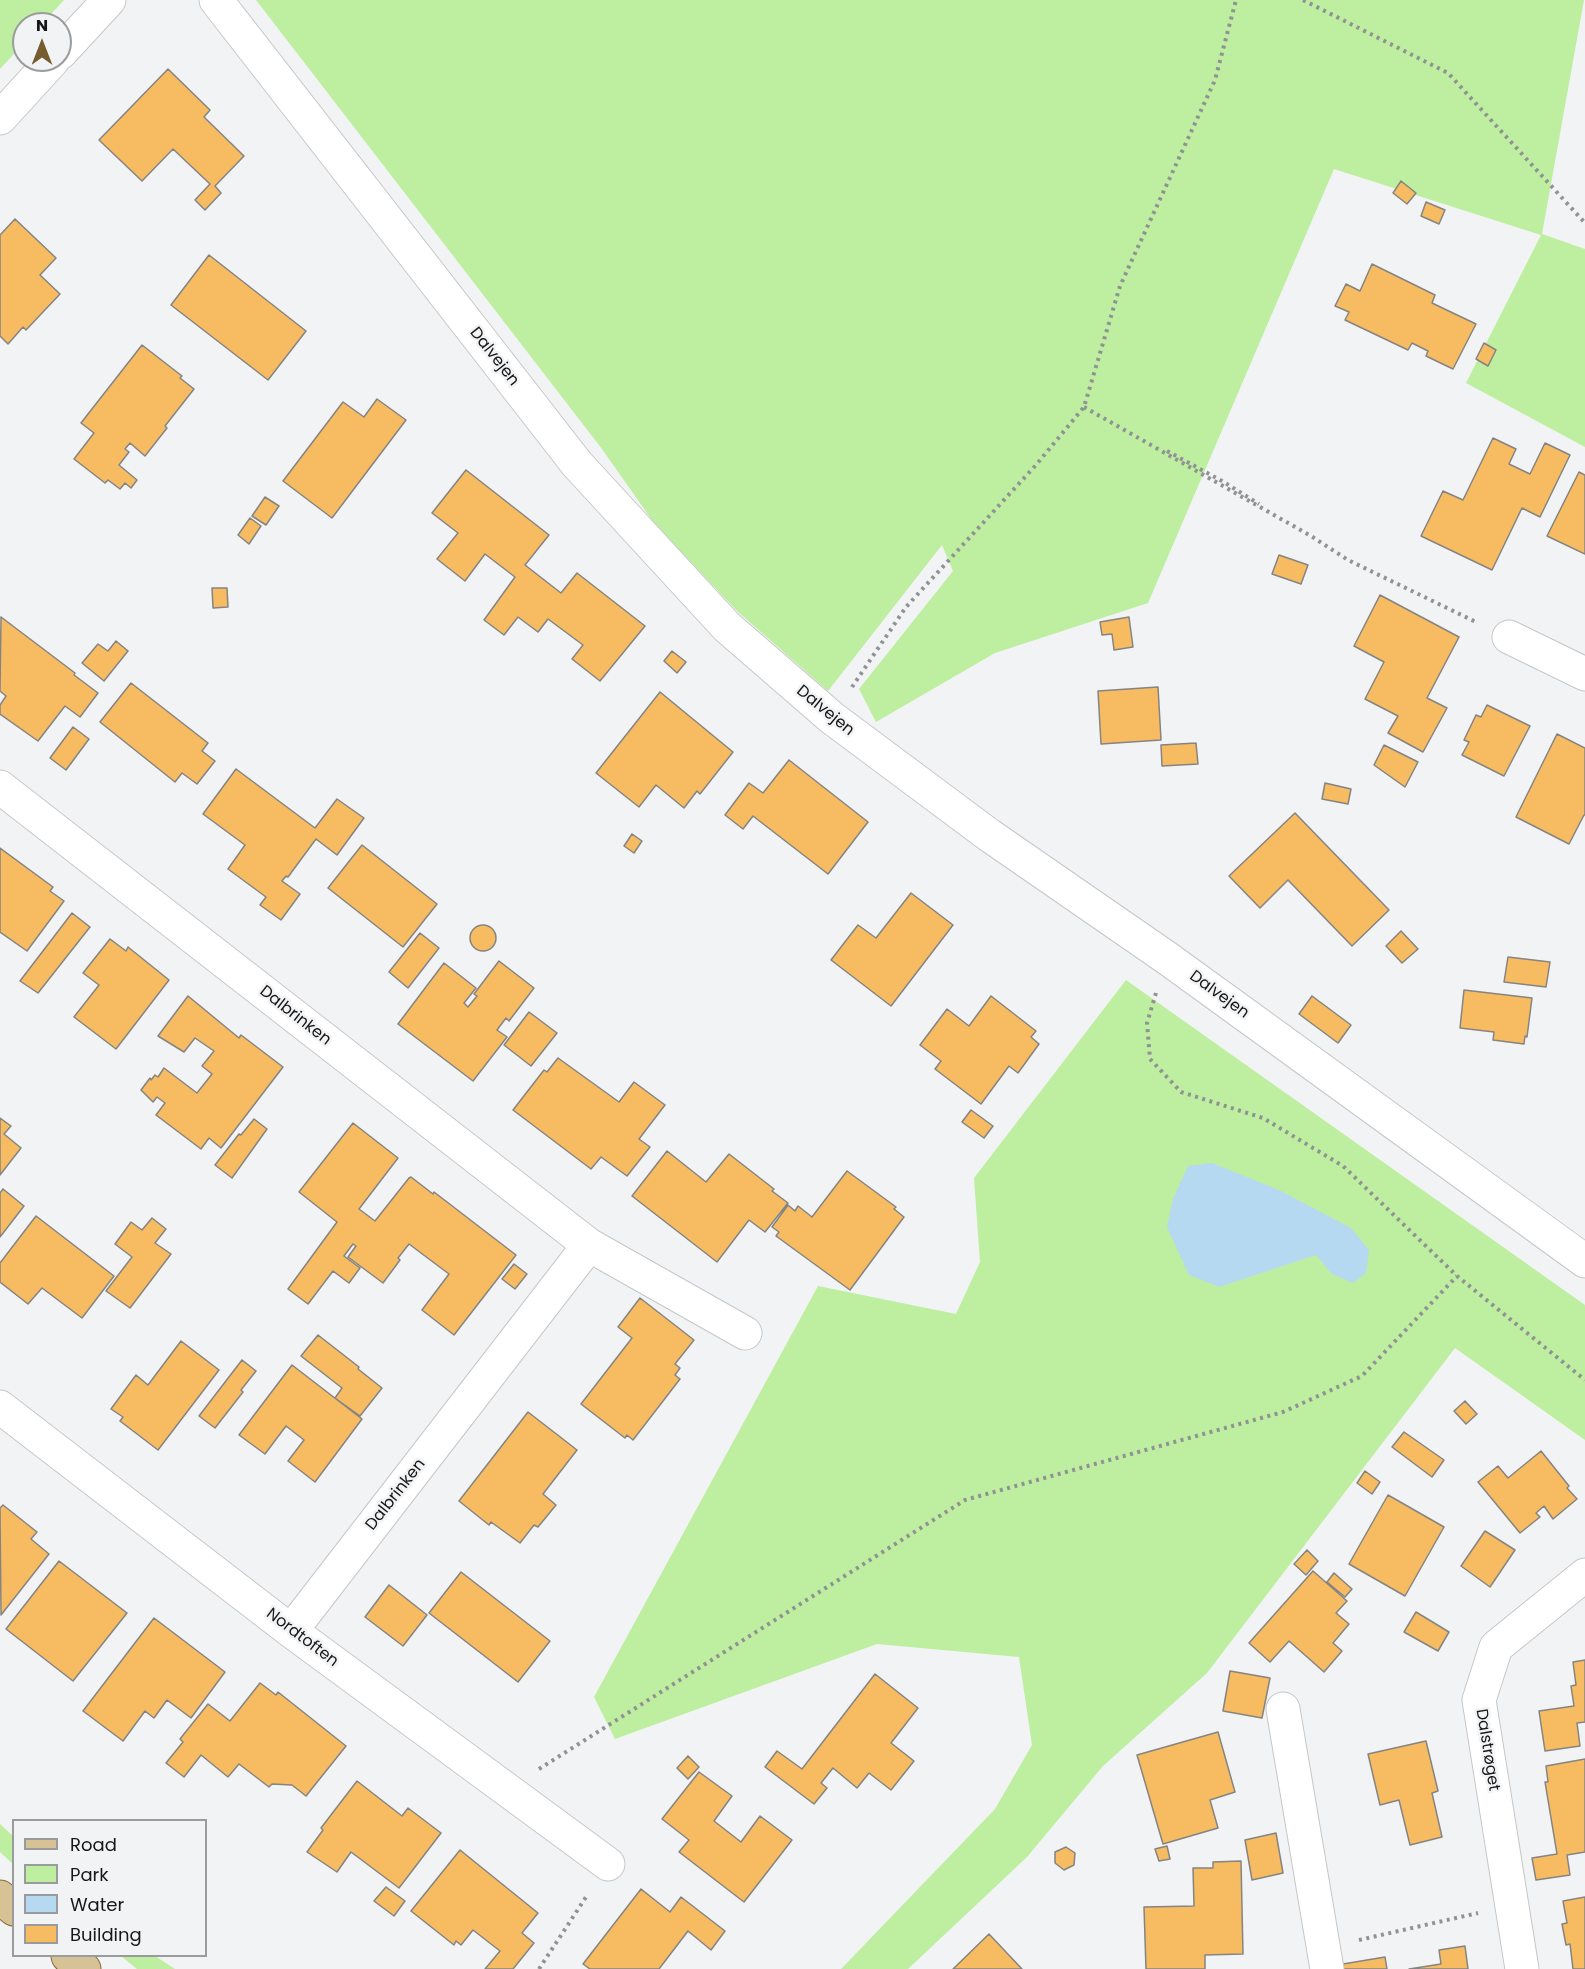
<!DOCTYPE html>
<meta charset="utf-8">
<style>
body{margin:0}
#map{position:relative;width:1585px;height:1969px;overflow:hidden;background:#f2f3f5;font-family:Poppins,sans-serif}
canvas{display:block}
.legend{position:absolute;left:12px;top:1819px;width:195px;height:138px;box-sizing:border-box;background:#f2f3f5;border:2px solid #9a9b9d;margin:0;padding:8px 10px;list-style:none;font-size:18px;color:#171718}
.legend li{display:flex;align-items:center;gap:12px;height:30px}
.legend b{width:30px;border:2px solid #9a9b9d}
.north{position:absolute;left:12px;top:12px;width:60px;height:60px;box-sizing:border-box;background:#f2f3f5;border:2px solid #9a9b9d;border-radius:50%;rotate:0deg;font-size:16px;font-weight:700;line-height:24px;text-align:center;color:#171718}
.north::after{content:'';display:block;margin:auto;width:21px;height:27px;background:#765c2e;clip-path:polygon(50% 0,100% 100%,50% 72%,0 100%)}
</style>
<div id="map">
<canvas width="1585" height="1969"></canvas>
<ul class="legend">
<li><b style="height:8px;background:#d7c296"></b>Road</li>
<li><b style="height:16px;background:#beee9f"></b>Park</li>
<li><b style="height:16px;background:#b6d9f2"></b>Water</li>
<li><b style="height:16px;background:#f7bc62"></b>Building</li>
</ul>
<div class="north">N</div>
</div>
<script>
const ctx = document.querySelector('canvas').getContext('2d');
ctx.lineJoin = 'round';
function fill(path, color) { ctx.fillStyle = color; ctx.fill(path, 'evenodd'); }
const shape = rows => new Path2D(rows.map(r => 'M' + r).join(''));
function stroke(path, color, width, dash) { ctx.strokeStyle = color; ctx.lineWidth = width; ctx.lineCap = dash ? 'butt' : 'round'; ctx.setLineDash(dash || []); ctx.stroke(path); }
function drawText(font, color, halo, rows, align = 'center') {
  ctx.font = font + ' Poppins,sans-serif'; ctx.lineWidth = 5; ctx.setLineDash([]); ctx.textBaseline = 'middle'; ctx.strokeStyle = halo; ctx.fillStyle = color; for (const [text, x, y, turn = 0] of rows) {
    ctx.save(); ctx.translate(x, y); ctx.rotate((+turn || 0) * Math.PI / 180); ctx.textAlign = isNaN(turn) ? turn : align; if (halo) ctx.strokeText(text, 0, 0); ctx.fillText(text, 0, 0); ctx.restore();
  }
}
const green = shape([
 [0,0,64,0,42,24,24,24,24,43,0,69],
 [256,0,1584,0,1542,234,1585,249,1585,447,1466,383,1541,235,1334,169,1148,603,995,653,876,722,859,689,953,571,942,545,828,691,737,611,654,523,602,449],
 [1126,980,1585,1305,1585,1440,1455,1348,1207,1673,1103,1766,1027,1857,908,1969,841,1969,995,1809,1032,1745,1019,1657,877,1644,615,1739,594,1697,818,1286,956,1314,980,1262,974,1178],
 [0,1824,13,1836,13,1864,0,1852],
 [121,1956,155,1956,175,1969,137,1969]
]);
const water = shape([
 [1212,1163,1279,1190,1351,1228,1369,1250,1366,1273,1353,1283,1332,1274,1316,1255,1219,1287,1189,1275,1167,1227,1173,1199,1188,1166]
]);
const building = shape([
 [168,69,210,110,204,117,244,156,215,186,221,193,205,210,195,200,210,184,173,149,142,181,99,140,168,69],
 [1401,181,1416,193,1407,204,1393,193,1401,181],
 [1426,202,1445,210,1439,224,1421,216,1426,202],
 [15,219,56,258,40,275,60,294,26,330,23,327,8,344,0,336,0,235,15,219],
 [209,255,306,331,268,380,171,305,209,255],
 [1372,264,1435,295,1432,303,1476,324,1453,369,1426,356,1428,351,1412,343,1408,350,1345,320,1349,312,1335,306,1346,284,1360,291,1372,264],
 [1484,343,1496,350,1488,366,1476,359,1484,343],
 [142,345,182,376,180,378,194,389,165,426,167,428,145,456,130,443,125,449,129,452,119,465,137,480,131,488,125,483,120,489,108,480,105,483,74,459,94,433,81,423,142,345],
 [377,399,406,420,332,518,283,481,343,402,364,417,377,399],
 [1493,438,1516,449,1509,464,1530,474,1545,443,1570,455,1540,517,1522,508,1492,570,1421,536,1443,491,1463,500,1493,438],
 [466,470,549,535,525,565,561,593,577,573,645,626,600,681,572,659,583,645,548,619,538,632,518,617,504,635,484,620,515,577,485,554,465,581,437,559,458,533,432,513,466,470],
 [1579,472,1585,475,1585,554,1547,536,1579,472],
 [265,497,279,506,266,525,252,516,265,497],
 [250,518,261,526,249,544,238,535,250,518],
 [1279,555,1308,565,1301,584,1272,574,1279,555],
 [212,588,227,588,228,607,213,608,212,588],
 [1380,595,1459,637,1427,698,1447,708,1423,752,1388,733,1398,716,1365,699,1384,662,1354,646,1380,595],
 [1,617,75,673,74,675,98,693,80,717,65,706,38,741,0,714,0,705,6,696,0,691,1,617],
 [1129,617,1133,647,1114,650,1112,634,1102,635,1100,622,1129,617],
 [116,641,128,651,104,681,82,663,98,644,108,651,116,641],
 [672,651,686,662,677,673,664,661,672,651],
 [131,683,208,743,202,751,215,761,197,784,182,773,175,782,100,722,131,683],
 [1158,687,1161,740,1101,744,1098,691,1158,687],
 [660,692,733,752,700,794,697,791,684,808,656,785,639,807,596,773,660,692],
 [1487,705,1530,726,1504,776,1462,755,1469,742,1464,740,1476,715,1481,717,1487,705],
 [73,727,89,739,66,770,50,758,73,727],
 [1557,734,1585,748,1585,815,1584,815,1569,844,1516,817,1557,734],
 [1196,743,1198,764,1162,766,1161,745,1196,743],
 [1384,745,1418,762,1405,787,1374,765,1384,745],
 [789,760,868,822,828,874,753,816,743,829,725,815,749,783,763,793,789,760],
 [236,769,315,828,337,799,364,818,337,855,316,839,288,877,286,876,282,881,300,894,281,920,260,905,266,897,228,869,245,845,203,814,236,769],
 [1325,783,1351,789,1348,804,1322,799,1325,783],
 [1295,813,1389,910,1352,946,1288,880,1260,908,1229,876,1295,813],
 [632,834,642,841,634,853,624,846,632,834],
 [362,845,437,904,403,947,328,888,362,845],
 [0,848,53,887,50,891,64,901,27,951,0,932,0,848],
 [911,893,953,925,891,1006,831,960,858,925,876,938,911,893],
 [72,913,90,927,38,993,20,981,72,913],
 '470 938a13 13 0 1 1 26 0a13 13 0 1 1-26 0Z',
 [1401,931,1418,949,1402,963,1386,946,1401,931],
 [420,933,439,948,408,988,389,972,420,933],
 [110,939,126,951,128,947,169,980,116,1049,74,1017,99,985,83,973,110,939],
 [1508,957,1550,962,1546,987,1504,982,1508,957],
 [499,961,534,988,509,1021,506,1018,497,1030,507,1037,473,1081,398,1024,444,963,476,988,464,1003,468,1007,477,996,474,994,499,961],
 [1464,990,1532,998,1527,1037,1525,1036,1524,1044,1493,1040,1494,1032,1460,1028,1464,990],
 [188,996,239,1038,241,1035,283,1067,221,1148,209,1138,201,1149,156,1115,165,1103,157,1097,153,1102,141,1090,150,1078,151,1080,155,1075,158,1077,164,1068,197,1093,212,1074,202,1066,214,1051,195,1038,184,1052,158,1036,188,996],
 [991,996,1036,1031,1031,1037,1039,1044,1018,1073,1009,1066,981,1104,935,1069,941,1061,920,1045,947,1009,969,1026,991,996],
 [1312,996,1351,1025,1338,1043,1299,1014,1312,996],
 [529,1012,557,1033,531,1066,504,1045,529,1012],
 [558,1058,619,1102,634,1082,665,1105,639,1139,650,1147,627,1176,601,1157,591,1169,513,1110,544,1070,547,1072,558,1058],
 [971,1110,993,1126,984,1138,962,1122,971,1110],
 [0,1118,11,1126,4,1134,21,1148,0,1175,0,1118],
 [254,1119,267,1129,232,1178,215,1165,239,1134,241,1135,254,1119],
 [353,1123,398,1158,359,1209,375,1221,409,1178,411,1177,433,1194,434,1192,516,1255,454,1335,422,1310,449,1274,409,1244,398,1258,400,1260,383,1283,348,1257,356,1246,353,1244,344,1256,360,1268,349,1283,333,1271,308,1304,288,1289,337,1222,299,1192,353,1123],
 [667,1151,706,1182,729,1154,774,1189,772,1191,788,1203,765,1232,749,1220,717,1262,632,1196,667,1151],
 [847,1171,896,1207,894,1209,904,1217,850,1290,776,1236,779,1232,772,1227,788,1205,795,1211,798,1206,812,1217,847,1171],
 [3,1189,24,1206,0,1237,0,1193,3,1189],
 [36,1216,114,1276,82,1318,42,1288,28,1304,0,1282,0,1263,36,1216],
 [152,1218,166,1229,155,1243,171,1254,130,1308,106,1291,132,1257,115,1244,131,1222,142,1230,152,1218],
 [514,1264,527,1274,515,1289,502,1279,514,1264],
 [640,1298,694,1340,675,1364,680,1368,675,1375,680,1379,633,1440,627,1435,625,1438,581,1404,632,1338,618,1327,640,1298],
 [318,1335,359,1367,358,1369,382,1388,360,1416,335,1398,342,1388,301,1356,318,1335],
 [181,1341,219,1370,158,1450,120,1421,123,1417,111,1409,136,1375,148,1385,181,1341],
 [242,1360,256,1371,241,1390,243,1392,215,1428,199,1416,242,1360],
 [292,1365,362,1419,315,1482,288,1461,304,1440,286,1426,265,1454,239,1435,292,1365],
 [1465,1401,1477,1414,1466,1424,1454,1411,1465,1401],
 [528,1412,577,1450,543,1494,556,1505,538,1527,534,1525,520,1543,491,1522,489,1525,459,1501,528,1412],
 [1404,1432,1444,1460,1432,1477,1392,1447,1404,1432],
 [1541,1451,1569,1486,1567,1488,1577,1499,1553,1519,1544,1506,1536,1513,1540,1517,1520,1533,1478,1482,1498,1466,1508,1478,1541,1451],
 [1365,1471,1380,1482,1372,1494,1357,1483,1365,1471],
 [1388,1495,1444,1527,1405,1596,1349,1564,1388,1495],
 [3,1505,37,1532,31,1539,49,1554,1,1615,0,1508,3,1505],
 [1485,1531,1515,1550,1490,1587,1461,1566,1485,1531],
 [1307,1550,1318,1561,1306,1575,1294,1564,1307,1550],
 [59,1561,127,1613,73,1681,6,1629,59,1561],
 [1313,1571,1347,1601,1336,1613,1349,1624,1333,1643,1342,1651,1324,1672,1289,1641,1270,1662,1249,1643,1313,1571],
 [461,1572,550,1641,518,1682,429,1613,461,1572],
 [1334,1573,1352,1589,1345,1597,1327,1582,1334,1573],
 [389,1585,427,1615,403,1646,365,1617,389,1585],
 [1416,1612,1449,1632,1438,1651,1404,1632,1416,1612],
 [154,1618,225,1672,191,1718,167,1700,154,1718,145,1711,123,1741,83,1711,154,1618],
 [1585,1660,1585,1722,1577,1723,1580,1746,1545,1751,1539,1711,1574,1706,1571,1686,1576,1685,1573,1662,1585,1660],
 [1230,1671,1270,1678,1262,1718,1223,1711,1230,1671],
 [875,1674,918,1708,891,1743,914,1761,891,1790,869,1773,857,1788,833,1768,821,1783,827,1788,814,1804,765,1767,777,1751,802,1769,875,1674],
 [260,1683,276,1695,278,1692,346,1746,306,1796,292,1785,272,1784,269,1787,239,1764,228,1777,201,1755,184,1777,166,1763,183,1742,180,1739,208,1704,230,1721,260,1683],
 [1218,1732,1235,1792,1210,1800,1218,1828,1163,1844,1137,1755,1218,1732],
 [1426,1741,1438,1791,1432,1793,1442,1837,1410,1845,1399,1800,1380,1805,1368,1754,1426,1741],
 [688,1756,699,1767,688,1779,677,1768,688,1756],
 [1585,1759,1585,1852,1567,1855,1570,1875,1536,1880,1532,1858,1557,1854,1545,1782,1548,1782,1546,1766,1585,1759],
 [699,1772,732,1796,714,1821,741,1842,760,1816,792,1840,744,1902,679,1852,689,1840,662,1819,699,1772],
 [357,1781,402,1816,408,1808,441,1833,399,1888,351,1852,337,1872,307,1852,323,1830,321,1828,357,1781],
 [1276,1833,1283,1873,1252,1880,1245,1840,1276,1833],
 [1167,1846,1170,1859,1159,1861,1155,1849,1167,1846],
 [1066,1847,1075,1853,1074,1865,1064,1870,1055,1863,1055,1852,1066,1847],
 [460,1850,538,1913,522,1933,534,1943,513,1969,485,1969,500,1951,473,1930,461,1945,456,1941,454,1945,411,1911,460,1850],
 [1241,1861,1243,1954,1205,1955,1205,1969,1146,1969,1144,1907,1194,1906,1193,1868,1213,1868,1213,1862,1241,1861],
 [386,1887,405,1901,394,1916,374,1901,386,1887],
 [641,1889,670,1912,681,1897,725,1931,711,1950,688,1931,659,1969,590,1969,583,1964,641,1889],
 [1585,1897,1585,1969,1573,1969,1570,1944,1566,1945,1562,1924,1567,1923,1563,1901,1585,1897],
 [989,1934,1022,1969,953,1969,989,1934],
 [1465,1946,1468,1969,1409,1969,1441,1964,1439,1950,1465,1946],
 [1385,1957,1387,1969,1343,1969,1343,1964,1385,1957]
]);
const path = shape([
 [1303,0,1448,73,1585,223],
 [1084,407,1311,536,1348,560,1478,623],
 [1167,451,1222,481,1259,504],
 [852,687,906,607,1036,465,1084,407,1120,286,1215,80,1236,0],
 [1156,993,1147,1023,1150,1059,1181,1092,1263,1118,1343,1166,1457,1276,1585,1380],
 [539,1769,965,1500,1283,1412,1362,1376,1457,1276],
 [1359,1940,1478,1913],
 [539,1969,588,1894]
]);
const minor = shape([
 [216,0,577,464,727,627,832,718,989,835,1167,958,1585,1261],
 [60,53,109,0],
 [0,118,53,60],
 [1509,637,1585,674],
 [0,787,589,1245,745,1333],
 [0,1407,291,1631,608,1864],
 [291,1631,589,1245],
 [1283,1709,1327,1969],
 [1522,1969,1479,1700,1496,1647,1585,1575]
]);
const major = shape([
 [0,1897,14,1909],
 [68,1956,84,1969]
]);
const streetNames = [
 ["Dalvejen",494,357,52],
 ["Dalvejen",825,711,39],
 ["Dalvejen",1219,995,36],
 ["Dalbrinken",295,1016,38],
 ["Dalbrinken",396,1495,-52],
 ["Nordtoften",302,1638,37],
 ["Dalstrøget",1487,1750,81]
];
fill(green, '#beee9f');
fill(water, '#b6d9f2');
fill(building, '#f7bc62');
stroke(building, '#858482', 1.5);
stroke(minor, '#c7c7c9', 35);
stroke(major, '#836c3c', 35);
stroke(path, '#919294', 4, [3, 4.5]);
stroke(minor, '#fff', 33);
stroke(major, '#d7c296', 33);
drawText('16px', '#171718', '#f2f3f5', streetNames);
</script>
